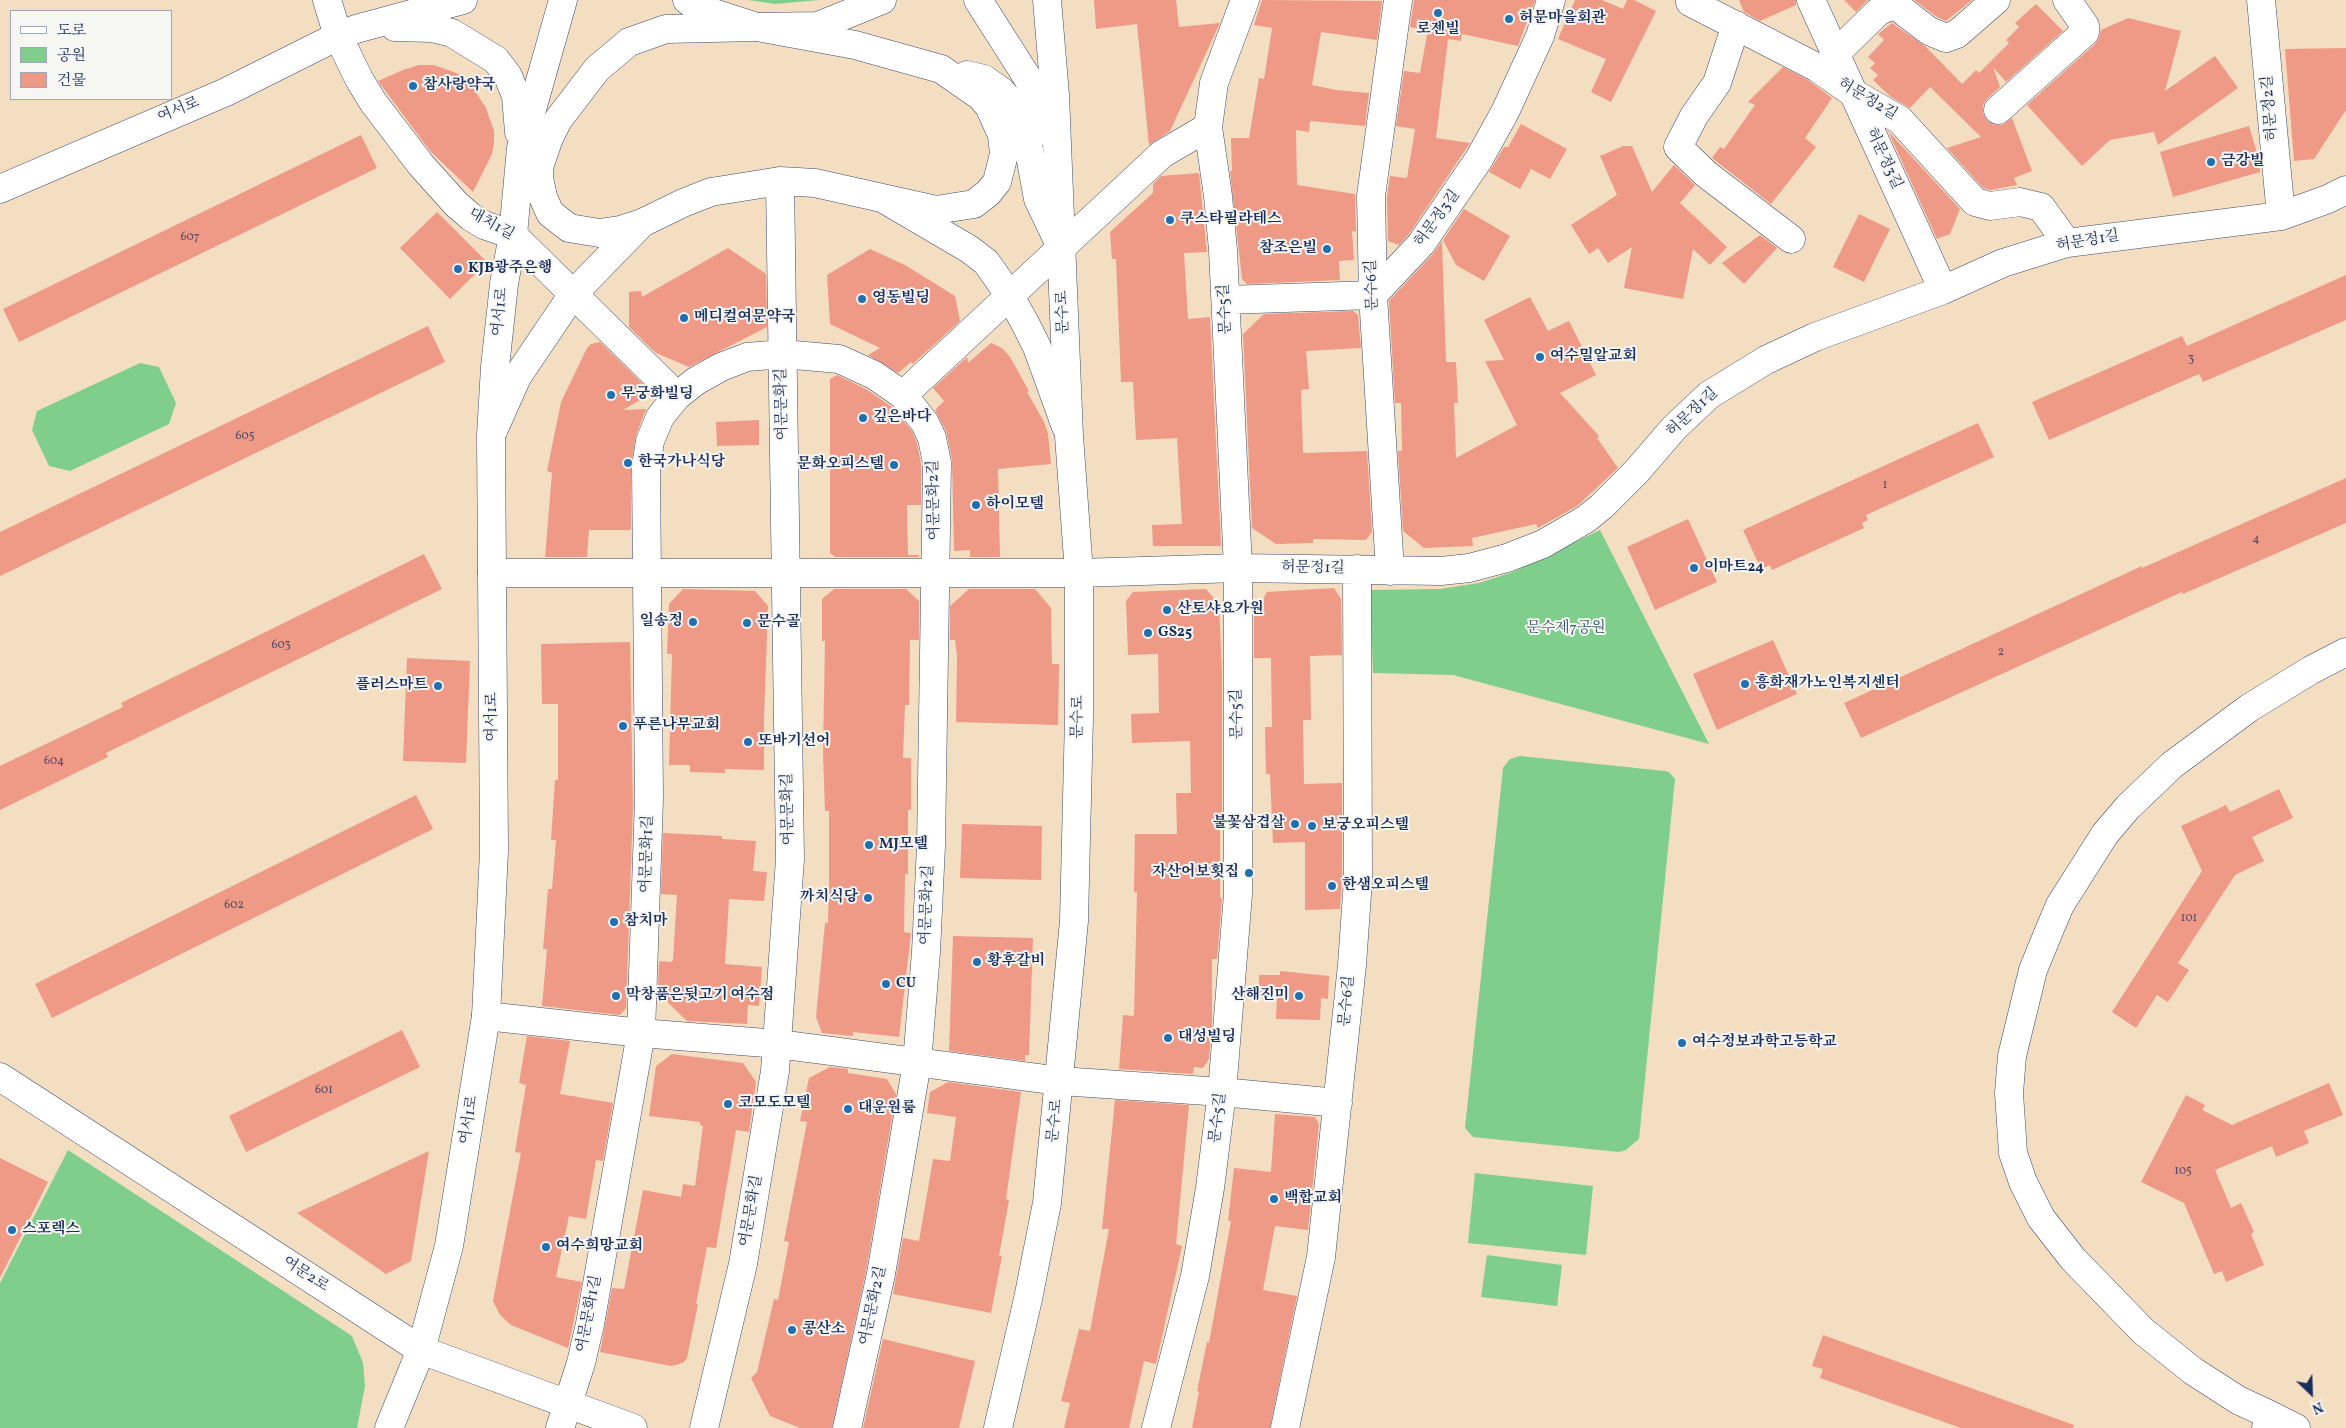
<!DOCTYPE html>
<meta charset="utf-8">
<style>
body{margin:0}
#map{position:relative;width:2346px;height:1428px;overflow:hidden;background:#f3dec1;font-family:Vollkorn,"Noto Serif KR",serif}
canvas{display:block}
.legend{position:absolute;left:10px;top:10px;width:162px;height:90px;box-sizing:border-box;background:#f6f6f2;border:1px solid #9ea6b7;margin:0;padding:6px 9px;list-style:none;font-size:15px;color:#1b2f5e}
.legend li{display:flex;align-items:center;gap:10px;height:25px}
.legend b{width:25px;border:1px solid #9ea6b7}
.north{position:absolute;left:2286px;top:1368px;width:50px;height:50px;-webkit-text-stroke:4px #f6f6f2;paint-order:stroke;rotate:156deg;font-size:14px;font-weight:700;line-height:20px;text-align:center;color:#1b2f5e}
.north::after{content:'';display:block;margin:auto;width:18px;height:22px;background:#1b2f5e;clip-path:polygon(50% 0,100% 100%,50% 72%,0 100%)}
</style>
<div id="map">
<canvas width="2346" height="1428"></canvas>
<ul class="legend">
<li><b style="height:6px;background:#fff"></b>도로</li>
<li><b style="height:14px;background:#80ce8c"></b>공원</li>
<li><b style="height:14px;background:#ef9987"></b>건물</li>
</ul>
<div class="north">N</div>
</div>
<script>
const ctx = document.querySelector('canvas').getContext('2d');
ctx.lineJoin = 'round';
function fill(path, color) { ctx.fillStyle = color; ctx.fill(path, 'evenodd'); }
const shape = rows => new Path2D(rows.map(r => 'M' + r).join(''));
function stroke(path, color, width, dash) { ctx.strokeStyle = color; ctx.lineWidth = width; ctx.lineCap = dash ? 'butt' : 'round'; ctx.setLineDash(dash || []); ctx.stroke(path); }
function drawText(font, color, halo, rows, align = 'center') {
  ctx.font = font + ' Vollkorn,"Noto Serif KR",serif'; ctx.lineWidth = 4; ctx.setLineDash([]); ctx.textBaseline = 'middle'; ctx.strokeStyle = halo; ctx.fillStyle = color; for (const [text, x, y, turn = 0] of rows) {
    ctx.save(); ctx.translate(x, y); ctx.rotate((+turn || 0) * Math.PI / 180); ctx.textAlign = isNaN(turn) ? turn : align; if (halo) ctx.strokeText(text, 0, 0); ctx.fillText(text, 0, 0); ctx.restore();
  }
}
const green = shape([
 [748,0,819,0,775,4],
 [140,363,159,367,176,403,169,424,70,471,49,466,32,430,37,411],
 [1600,530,1709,744,1453,675,1373,673,1370,590,1440,589,1479,583,1513,572],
 [1520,756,1665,771,1669,772,1675,779,1639,1139,1626,1150,1619,1152,1473,1137,1465,1128,1503,768,1510,759],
 [68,1150,352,1336,363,1363,365,1386,357,1428,0,1428,0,1283],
 [1475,1173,1593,1186,1586,1255,1468,1243],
 [1487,1255,1562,1265,1557,1306,1481,1297]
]);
const building = shape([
 [1094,0,1176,0,1179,27,1220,23,1170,131,1149,145,1137,24,1096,29],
 [1262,0,1382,1,1377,40,1321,32,1312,85,1336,90,1369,93,1365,126,1310,121,1309,132,1296,130,1297,185,1355,194,1356,232,1352,231,1354,260,1339,261,1340,280,1247,284,1242,279,1230,171,1232,171,1231,138,1249,138,1259,78,1264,79,1272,28,1254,25],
 [1414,0,1535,0,1518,46,1462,34,1461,41,1448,39,1436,138,1470,143,1409,234,1399,245,1388,241,1387,197,1390,176,1407,178,1415,129,1396,126,1404,71,1420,73,1428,30,1410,27],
 [1575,0,1602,0,1623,9,1627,0,1634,0,1656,11,1611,102,1591,92,1606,59,1558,39],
 [1739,0,1796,0,1796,5,1760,21,1744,12],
 [1844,0,1868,0,1856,12],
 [1914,0,1972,0,1946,21,1937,17],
 [2036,4,2063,31,2006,82,1993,67,2000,87,1987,99,1983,105,1983,113,1987,121,1994,125,2002,125,2012,118,2032,171,2014,178,2017,185,1991,190,1983,188,1947,148,1981,137,1930,87,1910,108,1891,97,1873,80,1878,75,1870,68,1875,63,1868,57,1884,40,1878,34,1892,23,1926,47,1962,84,1976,70,1979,73,2009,43,2006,40,2019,27,2015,23],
 [2128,18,2181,31,2165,91,2215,56,2238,88,2158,145,2154,132,2110,140,2082,166,2027,105,2095,44,2099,38,2101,30],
 [2346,48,2346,110,2314,159,2294,161,2285,49],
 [419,65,434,65,459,74,470,83,486,108,494,131,494,143,492,154,473,192,430,151,378,81,403,70],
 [1783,67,1808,80,1832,98,1805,138,1816,147,1771,204,1712,158,1720,147,1724,149,1755,105,1748,102],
 [1521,124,1567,149,1550,179,1531,169,1520,189,1489,172,1504,147,1508,147],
 [2249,126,2260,163,2260,172,2173,197,2160,152],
 [1888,131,1960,209,1950,234,1937,239],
 [361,135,377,168,19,342,3,309],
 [1623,146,1632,146,1652,192,1674,165,1695,185,1680,203,1727,247,1710,265,1693,249,1683,299,1624,288,1632,247,1608,263,1598,248,1589,254,1571,225,1617,195,1600,156],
 [1199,173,1207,252,1184,253,1188,319,1210,317,1221,546,1153,546,1152,525,1182,524,1177,438,1136,440,1133,382,1121,382,1116,259,1112,259,1110,232,1153,193,1153,184,1161,176],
 [1464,209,1510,236,1484,281,1456,265,1443,240],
 [437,212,487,262,450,299,400,248],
 [1859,214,1890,229,1864,282,1833,267],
 [1760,235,1777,248,1744,284,1722,263],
 [1442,241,1446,362,1456,362,1458,403,1454,403,1456,458,1517,425,1485,361,1504,360,1484,320,1530,297,1548,331,1569,321,1596,375,1560,393,1599,436,1597,438,1618,468,1577,506,1538,528,1536,524,1472,538,1473,546,1424,548,1403,531,1398,451,1402,451,1401,403,1395,403,1389,301,1432,255],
 [728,248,766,274,767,327,689,367,656,353,629,327,629,292,641,291,642,297],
 [870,249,905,265,955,296,960,321,913,364,911,362,898,373,868,355,880,348,830,324,827,275],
 [2346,275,2346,320,2203,382,2199,374,2049,440,2032,402,2182,336,2187,346],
 [1353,311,1358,315,1361,348,1306,351,1309,389,1301,390,1303,453,1367,451,1372,532,1366,540,1313,539,1313,543,1276,544,1252,528,1243,334,1264,314],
 [428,326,445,362,0,576,0,532],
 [600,342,652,393,623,410,646,409,636,435,631,465,631,530,589,530,587,557,545,557,552,473,547,471,561,402,587,348,591,344],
 [991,343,1002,348,1010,357,1029,391,1027,392,1044,422,1048,434,1051,464,998,469,1000,557,970,557,970,550,954,551,952,460,946,431,935,410,944,401,933,388,967,357,968,363],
 [837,375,866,389,892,407,912,431,917,443,921,464,921,505,907,505,908,555,920,555,918,557,835,557,830,553,830,379],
 [759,420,759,445,717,446,716,422],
 [1978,423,1994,457,1866,515,1868,520,1862,523,1864,528,1772,570,1770,565,1761,569,1743,530],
 [2346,478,2346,523,2183,594,2182,592,1861,738,1844,703,2142,566,2142,568],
 [1688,519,1717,582,1655,610,1627,547],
 [424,554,442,589,106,753,108,757,0,810,0,766,123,707,121,703],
 [1334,588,1341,599,1342,655,1310,656,1311,720,1303,720,1304,784,1342,783,1342,879,1340,909,1305,910,1305,842,1273,843,1270,774,1266,774,1265,727,1272,727,1271,658,1254,658,1254,616,1267,592],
 [683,589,755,591,768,606,764,719,764,770,725,769,725,773,690,772,690,765,669,765,672,654,667,654,669,604],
 [834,589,906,589,919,601,919,640,910,640,909,705,905,705,903,758,911,758,911,810,908,810,908,874,905,874,904,932,911,933,899,1037,853,1032,853,1036,822,1033,816,1017,825,923,828,923,829,880,829,811,825,811,823,753,825,641,822,641,822,599],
 [969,589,1035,589,1051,608,1052,664,1059,664,1058,725,956,722,957,656,955,640,950,640,950,606],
 [1206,589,1219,604,1222,672,1222,829,1220,829,1220,898,1222,898,1217,959,1212,959,1212,1023,1209,1059,1203,1068,1194,1067,1193,1074,1119,1069,1123,1015,1134,1016,1137,892,1134,892,1135,834,1177,834,1176,793,1191,793,1190,741,1132,743,1131,714,1159,713,1158,654,1128,655,1126,601,1133,592],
 [1773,640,1797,694,1717,730,1693,674],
 [630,642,633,806,626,1008,620,1015,542,1006,547,949,543,949,548,889,552,889,556,840,551,840,555,780,558,780,558,704,542,704,541,644],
 [407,658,470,661,466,763,403,761],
 [2279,789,2293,818,2252,837,2264,861,2235,875,2178,963,2189,970,2168,1002,2157,995,2136,1028,2112,1012,2202,871,2181,826,2226,805,2230,812],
 [416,795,433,829,52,1018,35,984],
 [962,824,1042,826,1041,880,960,878],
 [663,833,722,836,722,839,756,841,753,871,767,872,764,901,729,899,725,964,762,967,759,1006,748,1005,747,1024,687,1021,658,993,659,961,671,962,673,960,677,895,661,894],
 [953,936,1033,938,1029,1055,1025,1055,1025,1061,949,1051],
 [1280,971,1329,976,1328,999,1321,998,1320,1020,1276,1019,1277,996,1259,996,1259,975,1280,975],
 [402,1030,420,1067,246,1152,229,1116],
 [527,1036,570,1041,560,1094,613,1103,603,1161,596,1160,586,1219,569,1216,556,1277,582,1282,568,1348,511,1325,500,1315,493,1301,521,1153,515,1152,526,1085,519,1083],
 [672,1054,743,1063,756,1082,749,1132,736,1130,716,1248,707,1247,696,1304,698,1304,687,1358,683,1363,671,1366,600,1352,612,1288,624,1289,643,1190,681,1197,683,1184,695,1186,703,1126,700,1125,700,1122,649,1116,656,1066],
 [830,1067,848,1069,848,1073,887,1079,896,1094,866,1271,832,1428,800,1428,770,1416,751,1378,757,1372,774,1299,778,1300,789,1242,784,1241,807,1122,800,1121,809,1078],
 [948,1082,1021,1092,1006,1199,1009,1200,999,1256,1002,1256,991,1313,893,1294,903,1238,919,1241,933,1159,950,1161,956,1117,927,1113,930,1092],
 [2329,1083,2343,1115,2304,1131,2309,1143,2276,1157,2272,1146,2215,1170,2231,1208,2241,1203,2254,1232,2251,1234,2264,1265,2226,1282,2222,1271,2214,1274,2184,1203,2141,1182,2186,1095,2205,1105,2202,1110,2232,1125],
 [1115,1100,1189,1105,1176,1244,1182,1246,1156,1364,1144,1361,1129,1428,1064,1428,1070,1403,1061,1401,1079,1329,1090,1331,1109,1229,1102,1229],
 [1275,1114,1315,1117,1319,1124,1308,1230,1275,1226,1263,1290,1297,1296,1270,1428,1192,1428,1199,1392,1197,1391,1207,1342,1209,1343,1231,1221,1228,1221,1234,1168,1271,1172],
 [429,1151,411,1261,386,1274,297,1213],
 [0,1158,48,1182,0,1278],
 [1823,1335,2074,1425,2073,1428,1961,1428,1820,1378,1823,1369,1812,1366],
 [883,1339,975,1361,959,1428,863,1428]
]);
const street = shape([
 [327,0,338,36,359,79,373,102,421,165,456,204,471,217,484,225,513,235,677,396],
 [1695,0,1690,2,1816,67,1853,93,1900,120,1975,202,1990,206,2020,202,2041,207,2067,243],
 [1811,0,1943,290],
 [2261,0,2281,216],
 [1736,25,1717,83,1694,116,1678,147,1706,174,1791,239],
 [1835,54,1878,12,1889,6,1899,8,1929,31,1946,38,1957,34,1996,0],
 [967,75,984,79,1001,91,1014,106,1025,128,1038,199,1061,247],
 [1998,110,2085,32,2085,26,2067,0],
 [642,223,620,230,599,233,569,228,550,213,543,197,539,178,539,167,549,138,558,120,597,69,629,42,666,29,757,27,855,45,941,69,980,96,989,106,1002,135,1004,154,997,182,988,193,974,204,936,210,882,198],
 [1226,300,1373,295,1421,244,1479,159,1505,112,1540,36,1551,0],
 [903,395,1162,154,1208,127],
 [493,431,517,377,573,294,642,223,683,203,711,192,780,181,815,183,882,198,969,249,986,262,1010,296,1025,323,1037,347,1066,427],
 [1390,571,1373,295,1371,196,1398,0],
 [492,573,1079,573,1238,568,1441,571,1469,568,1507,558,1543,544,1586,519,1602,506,1637,471,1674,428,1709,395,1766,360,1815,337,1943,290,2003,263,2067,243,2281,216,2328,199,2346,190],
 [486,1016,641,1033,778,1044,1060,1081,1222,1092,1338,1103],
 [2270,1415,2296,1428],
 [560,1428,581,1363,590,1324,641,1033,649,799,646,467,650,441,660,417,677,396,696,381,721,367,747,357,783,354,839,359,874,375,903,395,925,423,932,438,937,463,931,846,926,952,917,1063,881,1274,847,1428],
 [704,1428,743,1264,775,1071,790,859,780,181],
 [1156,1428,1195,1276,1210,1188,1222,1092,1238,894,1238,568,1223,250,1218,196,1208,127,1214,83,1245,0],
 [1285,1428,1321,1257,1352,965,1358,880,1357,569],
 [2266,1428,2270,1415,2238,1400,2193,1371,2143,1331,2073,1259,2041,1218,2023,1182,2013,1153,2009,1093,2012,1056,2033,970,2049,931,2060,905,2105,834,2128,807,2172,765,2249,708,2311,670,2346,652]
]);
const secondary = shape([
 [687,0,698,8,757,27,818,26,882,0],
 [978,0,1027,77,1036,95,1048,132],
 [395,27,432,28,452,33,496,60,508,76,516,96,519,132],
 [0,189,226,92,338,36,356,29,463,0],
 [0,1077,421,1350,633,1428],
 [389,1428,421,1350,449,1246,486,1016,494,851,491,435,495,367,504,284,513,235,521,148,563,0],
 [998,1428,1028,1299,1047,1203,1074,921,1079,717,1079,573,1069,436,1055,95,1047,0]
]);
const markers = [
 [1438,13,5,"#1f6fb2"],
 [1509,19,5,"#1f6fb2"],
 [413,86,5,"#1f6fb2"],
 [2211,162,5,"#1f6fb2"],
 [1170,220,5,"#1f6fb2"],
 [1327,249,5,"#1f6fb2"],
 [458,269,5,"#1f6fb2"],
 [862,299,5,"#1f6fb2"],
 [684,318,5,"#1f6fb2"],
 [1540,357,5,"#1f6fb2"],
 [611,395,5,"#1f6fb2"],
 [863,418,5,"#1f6fb2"],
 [628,463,5,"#1f6fb2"],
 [894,465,5,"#1f6fb2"],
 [976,505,5,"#1f6fb2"],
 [1694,568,5,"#1f6fb2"],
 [1167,610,5,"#1f6fb2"],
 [693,622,5,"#1f6fb2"],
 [747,623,5,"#1f6fb2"],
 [1148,633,5,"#1f6fb2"],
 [1745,684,5,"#1f6fb2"],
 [438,686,5,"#1f6fb2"],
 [623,726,5,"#1f6fb2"],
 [748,742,5,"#1f6fb2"],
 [1295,824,5,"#1f6fb2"],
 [1312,826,5,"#1f6fb2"],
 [869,845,5,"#1f6fb2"],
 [1249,873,5,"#1f6fb2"],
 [1332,886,5,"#1f6fb2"],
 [868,898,5,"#1f6fb2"],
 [614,922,5,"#1f6fb2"],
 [977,962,5,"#1f6fb2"],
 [886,984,5,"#1f6fb2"],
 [616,996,5,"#1f6fb2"],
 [1299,996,5,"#1f6fb2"],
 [1168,1038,5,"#1f6fb2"],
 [1682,1043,5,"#1f6fb2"],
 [728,1104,5,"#1f6fb2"],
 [848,1109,5,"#1f6fb2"],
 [1274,1199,5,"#1f6fb2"],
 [12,1230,5,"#1f6fb2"],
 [546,1247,5,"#1f6fb2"],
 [792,1330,5,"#1f6fb2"]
];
const numberNames = [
 ["607",190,238],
 ["3",2191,360],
 ["605",245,437],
 ["1",1885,486],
 ["4",2256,540],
 ["603",281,646],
 ["2",2001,653],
 ["604",54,762],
 ["602",234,906],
 ["101",2189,919],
 ["601",324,1091],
 ["105",2183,1172]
];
const poiNames = [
 ["허문마을회관",1519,19],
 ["로젠빌",1438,30,"center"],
 ["참사랑약국",423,86],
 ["금강빌",2221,162],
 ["쿠스타필라테스",1180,220],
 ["참조은빌",1317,249,"right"],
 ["KJB광주은행",468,269],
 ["영동빌딩",872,299],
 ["메디컬여문약국",694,318],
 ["여수밀알교회",1550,357],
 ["무궁화빌딩",621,395],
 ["깊은바다",873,418],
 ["한국가나식당",638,463],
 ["문화오피스텔",884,465,"right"],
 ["하이모텔",986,505],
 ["이마트24",1704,568],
 ["산토샤요가원",1177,610],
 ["일송정",683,622,"right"],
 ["문수골",757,623],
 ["GS25",1158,633],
 ["흥화재가노인복지센터",1755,684],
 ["플러스마트",428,686,"right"],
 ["푸른나무교회",633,726],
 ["또바기선어",758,742],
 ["불꽃삼겹살",1285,824,"right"],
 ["보궁오피스텔",1322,826],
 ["MJ모텔",879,845],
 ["자산어보횟집",1239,873,"right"],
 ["한샘오피스텔",1342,886],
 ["까치식당",858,898,"right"],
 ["참치마",624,922],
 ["황후갈비",987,962],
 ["CU",896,984],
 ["막창품은뒷고기 여수점",626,996],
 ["산해진미",1289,996,"right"],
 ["대성빌딩",1178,1038],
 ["여수정보과학고등학교",1692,1043],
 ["코모도모텔",738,1104],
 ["대운원룸",858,1109],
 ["백합교회",1284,1199],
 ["스포렉스",22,1230],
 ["여수희망교회",556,1247],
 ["콩산소",802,1330]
];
const streetNames = [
 ["허문정2길",1867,100,31],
 ["허문정2길",2271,108,-95],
 ["여서로",179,111,-23],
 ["허문정3길",1883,159,65],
 ["허문정3길",1438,219,-54],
 ["대치1길",491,225,29],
 ["허문정1길",2088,242,-10],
 ["문수6길",1373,285,-92],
 ["문수5길",1226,309,-93],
 ["여서1로",501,312,-84],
 ["문수로",1064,312,-92],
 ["여문문화길",783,404,-91],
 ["허문정1길",1693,413,-43],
 ["여문문화2길",935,500,-91],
 ["허문정1길",1313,569,1],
 ["문수5길",1238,714,-91],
 ["여서1로",493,717,-90],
 ["문수로",1079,717,-89],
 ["여문문화길",789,809,-91],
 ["여문문화1길",648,854,-88],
 ["여문문화2길",928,905,-88],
 ["문수6길",1348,1001,-85],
 ["문수5길",1219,1118,-83],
 ["여서1로",470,1120,-81],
 ["문수로",1056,1121,-84],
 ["여문문화길",752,1211,-80],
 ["여문2로",305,1275,33],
 ["여문문화2길",874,1306,-78],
 ["여문문화1길",590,1314,-79]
];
const parkNames = [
 ["문수제7공원",1566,629]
];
fill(green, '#80ce8c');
fill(building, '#ef9987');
stroke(street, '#3b496d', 29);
stroke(secondary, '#3b496d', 29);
stroke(street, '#fff', 28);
stroke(secondary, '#fff', 28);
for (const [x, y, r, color] of markers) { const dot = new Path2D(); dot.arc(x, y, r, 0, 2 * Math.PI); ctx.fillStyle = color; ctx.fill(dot); stroke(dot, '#f6f6f2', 2); }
drawText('12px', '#504a68', null, numberNames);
drawText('bold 15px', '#1b2f5e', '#f6f6f2', poiNames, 'left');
drawText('15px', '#1b2f5e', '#f6f6f2', streetNames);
drawText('15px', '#34576a', '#f6f6f2', parkNames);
</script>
